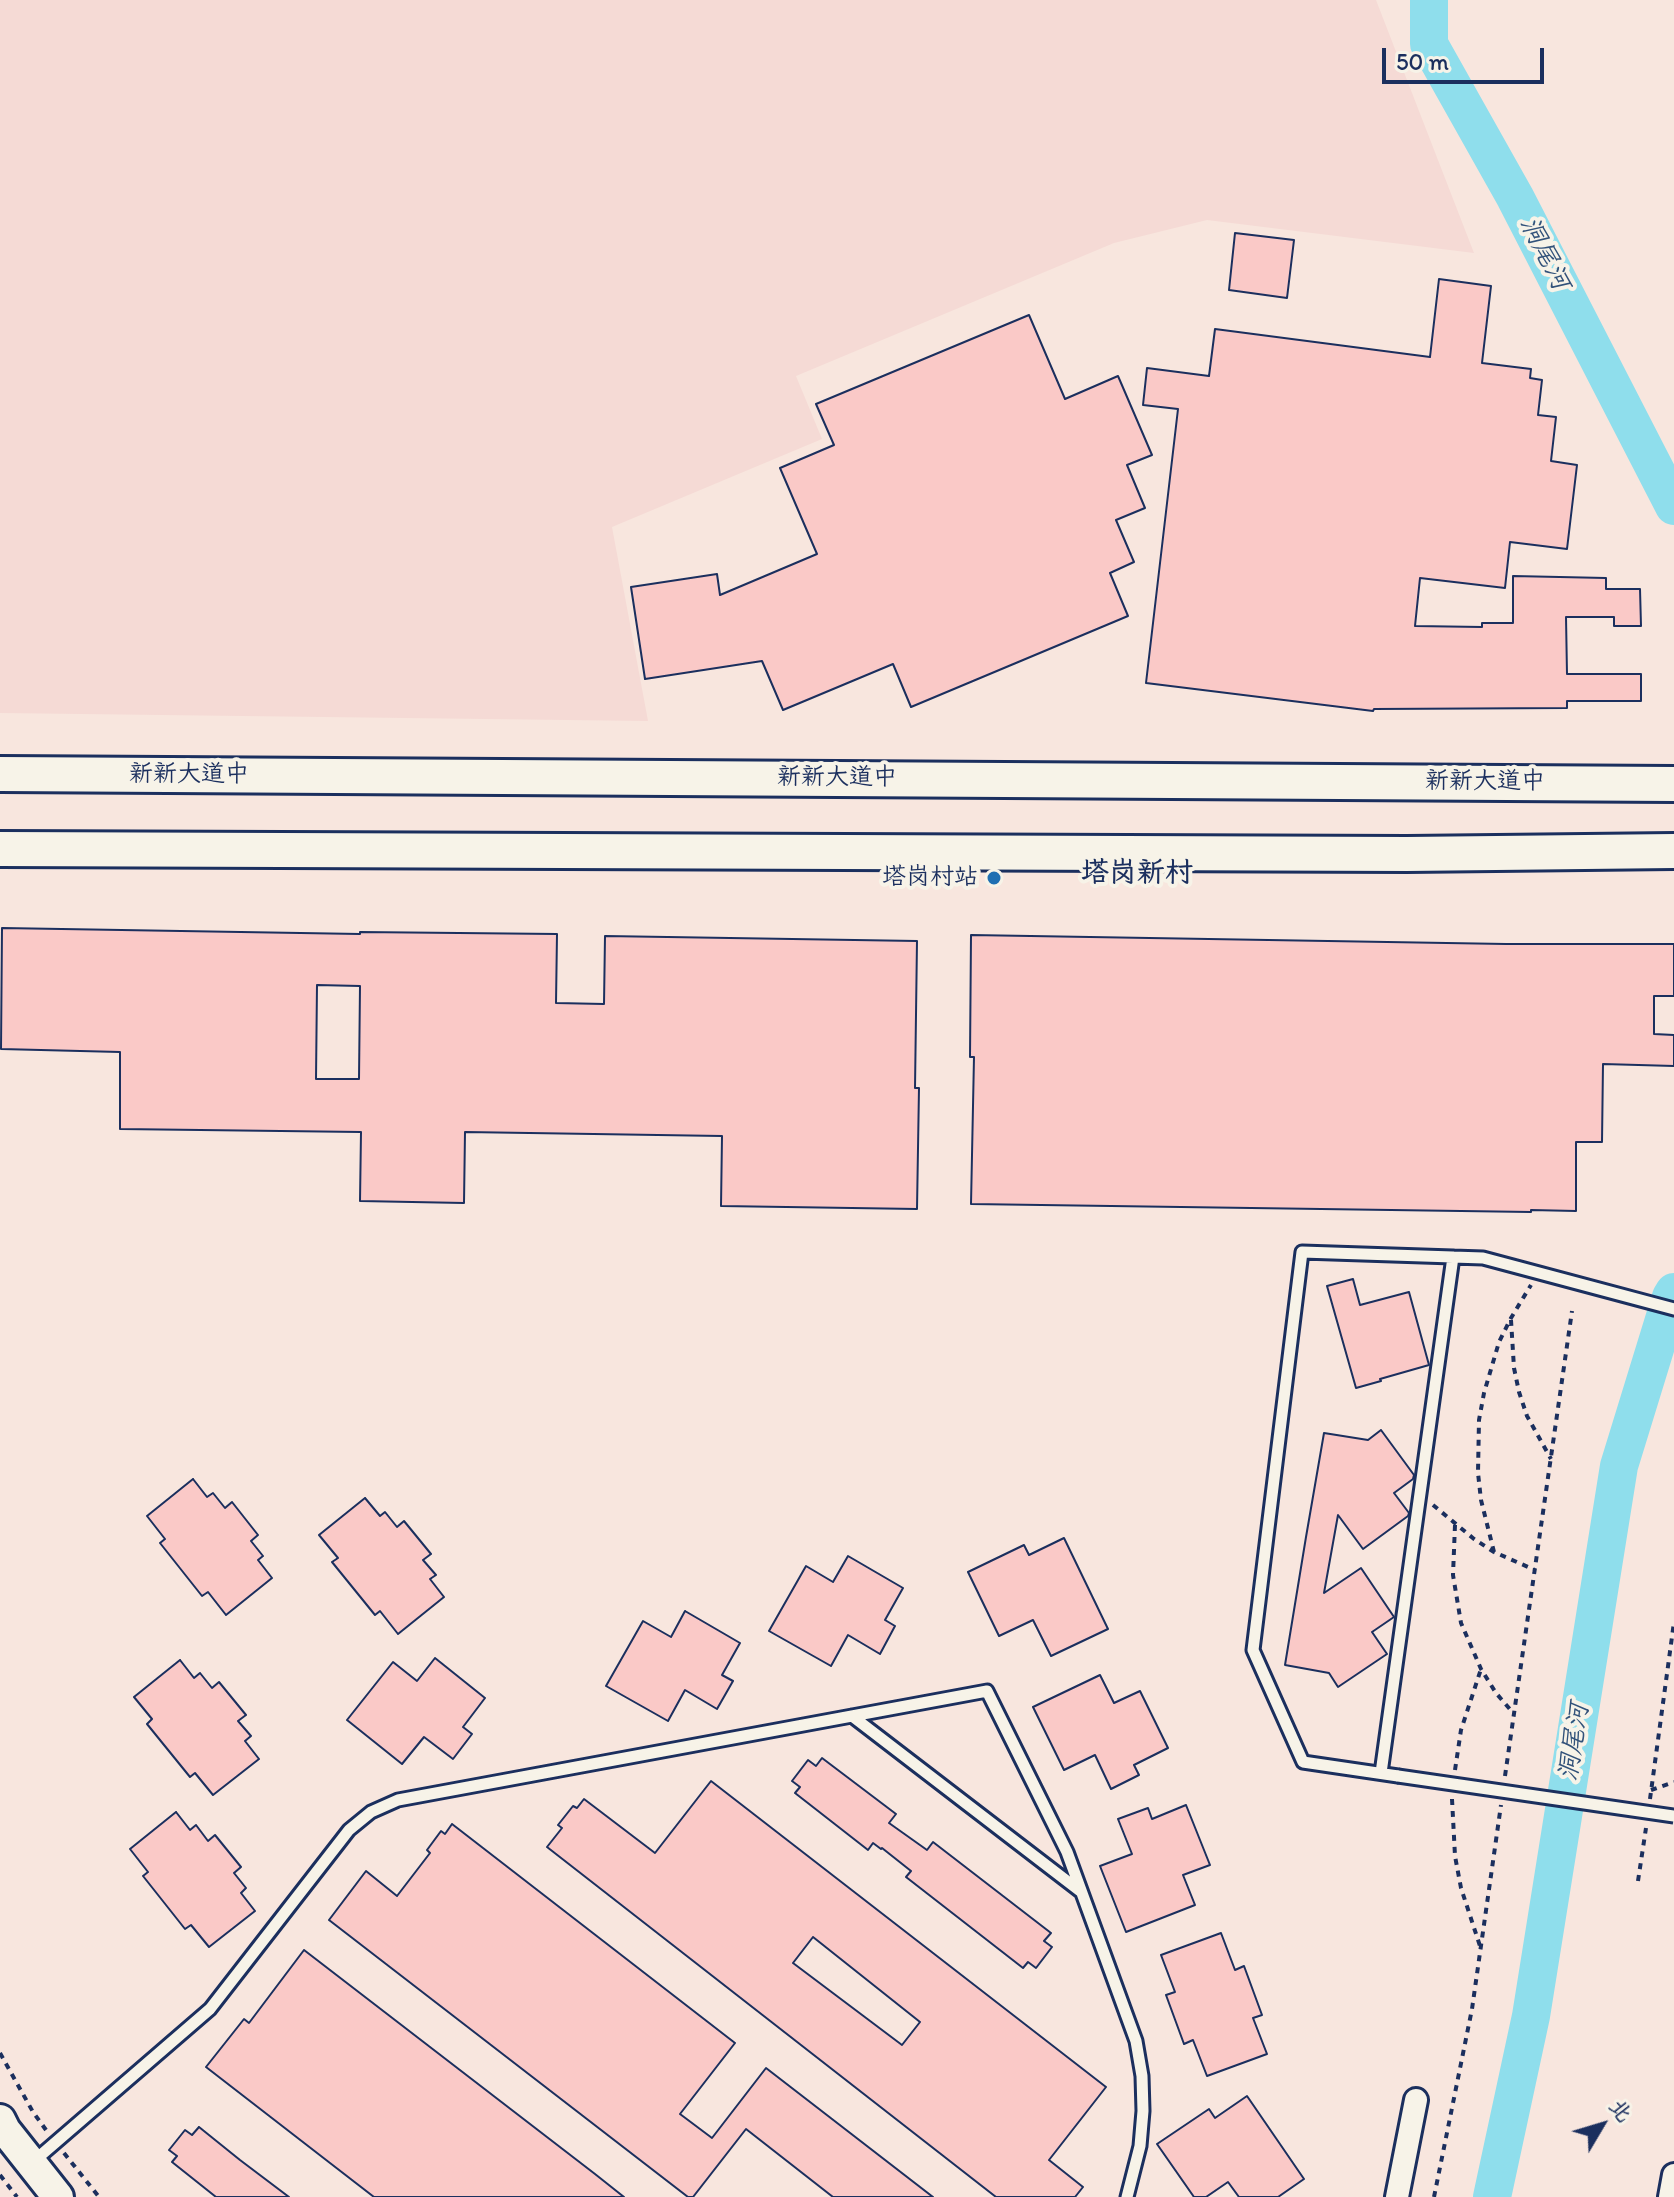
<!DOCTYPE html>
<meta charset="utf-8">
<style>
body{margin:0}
#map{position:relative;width:1674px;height:2197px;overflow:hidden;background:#f8e6de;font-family:Itim,"LXGW WenKai TC",sans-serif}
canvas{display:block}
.north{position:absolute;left:1562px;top:2085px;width:80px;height:80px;-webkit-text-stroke:6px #f7f3e8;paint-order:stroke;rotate:52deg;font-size:22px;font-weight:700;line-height:32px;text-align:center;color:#1b2f5e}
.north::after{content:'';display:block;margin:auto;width:28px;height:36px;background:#1b2f5e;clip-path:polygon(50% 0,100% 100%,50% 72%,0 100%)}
.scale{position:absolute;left:1382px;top:48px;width:162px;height:36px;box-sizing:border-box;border:4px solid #1b2f5e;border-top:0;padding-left:10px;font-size:24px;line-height:28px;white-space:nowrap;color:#1b2f5e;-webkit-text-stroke:6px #f7f3e8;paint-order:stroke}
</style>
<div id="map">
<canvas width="1674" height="2197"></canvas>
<div class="north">北</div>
<div class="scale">50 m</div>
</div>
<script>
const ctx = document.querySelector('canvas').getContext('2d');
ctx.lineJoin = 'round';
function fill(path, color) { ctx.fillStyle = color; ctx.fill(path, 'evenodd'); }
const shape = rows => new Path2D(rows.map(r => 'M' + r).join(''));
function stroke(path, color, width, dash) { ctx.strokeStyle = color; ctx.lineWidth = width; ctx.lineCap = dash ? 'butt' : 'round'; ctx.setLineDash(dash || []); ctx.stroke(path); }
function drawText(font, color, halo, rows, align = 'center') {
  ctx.font = font + ' Itim,"LXGW WenKai TC",sans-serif'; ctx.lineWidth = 8; ctx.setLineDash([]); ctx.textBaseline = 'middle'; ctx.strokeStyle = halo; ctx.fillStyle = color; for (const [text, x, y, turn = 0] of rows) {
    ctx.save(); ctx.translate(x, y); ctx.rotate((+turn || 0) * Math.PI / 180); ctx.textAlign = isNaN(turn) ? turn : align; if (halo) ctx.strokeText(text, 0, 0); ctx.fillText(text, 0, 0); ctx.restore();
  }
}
const built = shape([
 [0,0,1376,0,1474,253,1207,220,1114,243,796,376,822,439,612,527,648,721,0,713]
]);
const river = shape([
 [1429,0,1429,44,1515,197,1674,506],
 [1492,2197,1531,2016,1619,1466,1671,1297,1674,1292]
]);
const building = shape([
 [1235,233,1294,240,1287,298,1229,290,1235,233],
 [1439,279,1491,286,1482,363,1531,369,1530,378,1542,380,1538,415,1556,417,1551,461,1577,465,1567,549,1510,542,1505,588,1420,578,1415,626,1482,627,1482,623,1513,623,1513,576,1606,578,1606,589,1640,589,1641,626,1614,626,1614,617,1566,617,1567,674,1641,674,1641,701,1567,701,1567,708,1374,709,1373,711,1146,683,1178,409,1143,405,1147,368,1209,376,1215,329,1430,357,1439,279],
 [1029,315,1065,399,1118,376,1152,455,1127,465,1145,508,1116,520,1134,562,1110,573,1128,616,911,707,893,664,783,710,762,661,645,679,631,587,717,574,720,595,817,554,780,468,834,445,816,404,1029,315],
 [2,928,360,934,360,932,557,934,556,1003,604,1004,605,936,917,941,915,1088,919,1088,917,1209,721,1206,722,1136,465,1132,464,1203,360,1201,361,1132,120,1129,120,1052,1,1049,2,928],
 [317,985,360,986,359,1079,316,1079,317,985],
 [971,935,1506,944,1674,944,1674,996,1654,996,1654,1034,1674,1035,1674,1066,1603,1064,1602,1142,1576,1142,1576,1211,1531,1210,1531,1212,971,1204,974,1057,970,1057,971,935],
 [1353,1279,1360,1305,1409,1292,1429,1365,1380,1379,1381,1381,1356,1388,1327,1286,1353,1279],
 [1381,1430,1414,1475,1413,1479,1394,1493,1409,1513,1408,1516,1363,1549,1338,1515,1324,1593,1361,1568,1394,1617,1372,1632,1387,1654,1338,1687,1329,1673,1285,1665,1306,1537,1324,1433,1368,1440,1381,1430],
 [193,1479,207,1497,213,1493,225,1508,232,1502,258,1535,251,1541,263,1556,258,1560,272,1578,226,1615,208,1592,202,1596,160,1543,165,1539,147,1516,193,1479],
 [365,1498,380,1516,385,1512,397,1527,404,1521,431,1554,423,1560,436,1575,430,1579,444,1597,398,1634,380,1611,375,1615,332,1562,338,1558,319,1535,365,1498],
 [1064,1538,1108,1629,1051,1656,1033,1620,999,1636,968,1572,1024,1545,1029,1555,1064,1538],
 [848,1556,903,1588,885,1620,895,1626,880,1654,848,1635,831,1666,769,1631,806,1566,833,1582,848,1556],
 [685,1611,740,1643,722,1675,733,1681,717,1709,685,1690,668,1721,606,1686,643,1621,671,1637,685,1611],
 [435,1658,485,1698,463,1727,472,1734,453,1759,424,1737,402,1764,347,1720,393,1662,417,1681,435,1658],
 [180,1660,194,1678,200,1673,212,1688,219,1682,246,1715,238,1721,251,1736,245,1741,259,1759,213,1795,195,1773,190,1777,147,1724,152,1719,134,1697,180,1660],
 [1100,1675,1114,1703,1140,1691,1168,1748,1134,1765,1139,1775,1111,1789,1095,1755,1064,1770,1033,1707,1100,1675],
 [822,1758,896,1814,889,1823,927,1850,933,1842,1051,1933,1044,1941,1052,1947,1036,1968,1028,1962,1023,1968,906,1877,911,1871,882,1848,881,1849,873,1843,868,1850,795,1793,800,1787,792,1781,808,1760,816,1766,822,1758],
 [711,1781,1106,2087,1049,2160,1083,2187,1075,2197,996,2197,547,1847,562,1828,558,1825,573,1806,577,1808,584,1799,655,1853,711,1781],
 [813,1937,920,2022,902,2045,793,1963,813,1937],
 [1186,1805,1210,1865,1183,1875,1195,1905,1126,1932,1100,1866,1132,1854,1118,1819,1148,1808,1152,1819,1186,1805],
 [176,1812,190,1830,196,1825,208,1841,215,1835,241,1867,234,1873,246,1888,241,1893,255,1911,209,1947,191,1925,185,1929,143,1876,148,1872,130,1849,176,1812],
 [452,1824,735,2043,680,2114,712,2138,766,2068,933,2197,833,2197,746,2129,693,2197,688,2197,329,1920,366,1871,397,1896,430,1853,427,1850,441,1831,445,1834,452,1824],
 [1221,1933,1235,1970,1244,1966,1262,2015,1253,2018,1267,2054,1207,2076,1193,2040,1184,2044,1166,1995,1175,1992,1161,1955,1221,1933],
 [304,1950,595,2174,624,2197,374,2197,330,2163,206,2067,244,2019,249,2023,304,1950],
 [1247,2096,1304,2179,1278,2197,1239,2197,1228,2182,1206,2197,1194,2197,1157,2144,1209,2109,1215,2118,1247,2096],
 [199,2127,240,2160,289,2197,216,2197,172,2162,177,2156,169,2150,185,2130,192,2135,199,2127]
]);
const path = shape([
 [1511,1320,1514,1368,1519,1392,1527,1416,1551,1459],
 [1433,1505,1474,1539,1494,1552,1535,1570],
 [1455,1525,1453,1575,1461,1623,1481,1669,1496,1693,1514,1714],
 [1494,1552,1481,1500,1478,1473,1479,1420,1484,1393,1499,1342,1511,1318,1531,1285],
 [1455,1770,1461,1730,1481,1669],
 [1505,1776,1572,1311],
 [1651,1790,1674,1782],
 [1452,1799,1455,1856,1461,1888,1480,1946],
 [1650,1799,1674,1622],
 [1638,1881,1646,1828],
 [0,2053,33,2112,46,2130],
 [64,2153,99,2197],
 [0,2175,17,2197],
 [1434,2197,1472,2009,1501,1805]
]);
const lane = shape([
 [852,1716,1080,1891],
 [1381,1773,1453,1257],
 [1398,1776,1303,1762,1253,1650,1302,1252,1483,1258,1674,1309],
 [34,2161,210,2009,349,1830,371,1812,398,1800,987,1691,1067,1852,1136,2041,1142,2076,1143,2111,1140,2146,1127,2197]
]);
const street = shape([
 [1397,2197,1416,2100],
 [1670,2197,1674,2175]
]);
const secondary = shape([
 [0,2120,5,2130,58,2197]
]);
const primary = shape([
 [0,774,1674,784],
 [0,849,1407,854,1674,851]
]);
const laneBridge = shape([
 [1398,1776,1674,1816]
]);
const markers = [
 [994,878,8,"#1f6fb2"]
];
const streetNames = [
 ["新新大道中",189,775],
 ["新新大道中",837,778],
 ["新新大道中",1485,782]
];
const poiNames = [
 ["塔岗村站",978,878]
];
const waterNames = [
 ["洞尾河",1544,254,63],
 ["洞尾河",1575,1742,-81]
];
const quarterNames = [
 ["塔岗新村",1137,874]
];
fill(built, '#f5dad5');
stroke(river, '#8fdeec', 38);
fill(building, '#fac9c7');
stroke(building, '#1b2f5e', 2);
stroke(lane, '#1b2f5e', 17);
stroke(street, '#1b2f5e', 28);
stroke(secondary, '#1b2f5e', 36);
stroke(primary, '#1b2f5e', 40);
stroke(path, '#1b2f5e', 4, [6, 6]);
stroke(lane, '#f7f3e8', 11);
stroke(street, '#f7f3e8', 22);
stroke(secondary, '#f7f3e8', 30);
stroke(primary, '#f7f3e8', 34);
stroke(laneBridge, '#1b2f5e', 17, []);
stroke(laneBridge, '#f7f3e8', 11);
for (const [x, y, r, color] of markers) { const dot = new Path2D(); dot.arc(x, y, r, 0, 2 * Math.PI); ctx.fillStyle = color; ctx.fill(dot); stroke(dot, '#f7f3e8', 3); }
drawText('24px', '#1b2f5e', '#f7f3e8', streetNames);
drawText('24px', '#1b2f5e', '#f7f3e8', poiNames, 'right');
drawText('italic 26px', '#32527a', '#f7f3e8', waterNames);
drawText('bold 28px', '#1b2f5e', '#f7f3e8', quarterNames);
</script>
